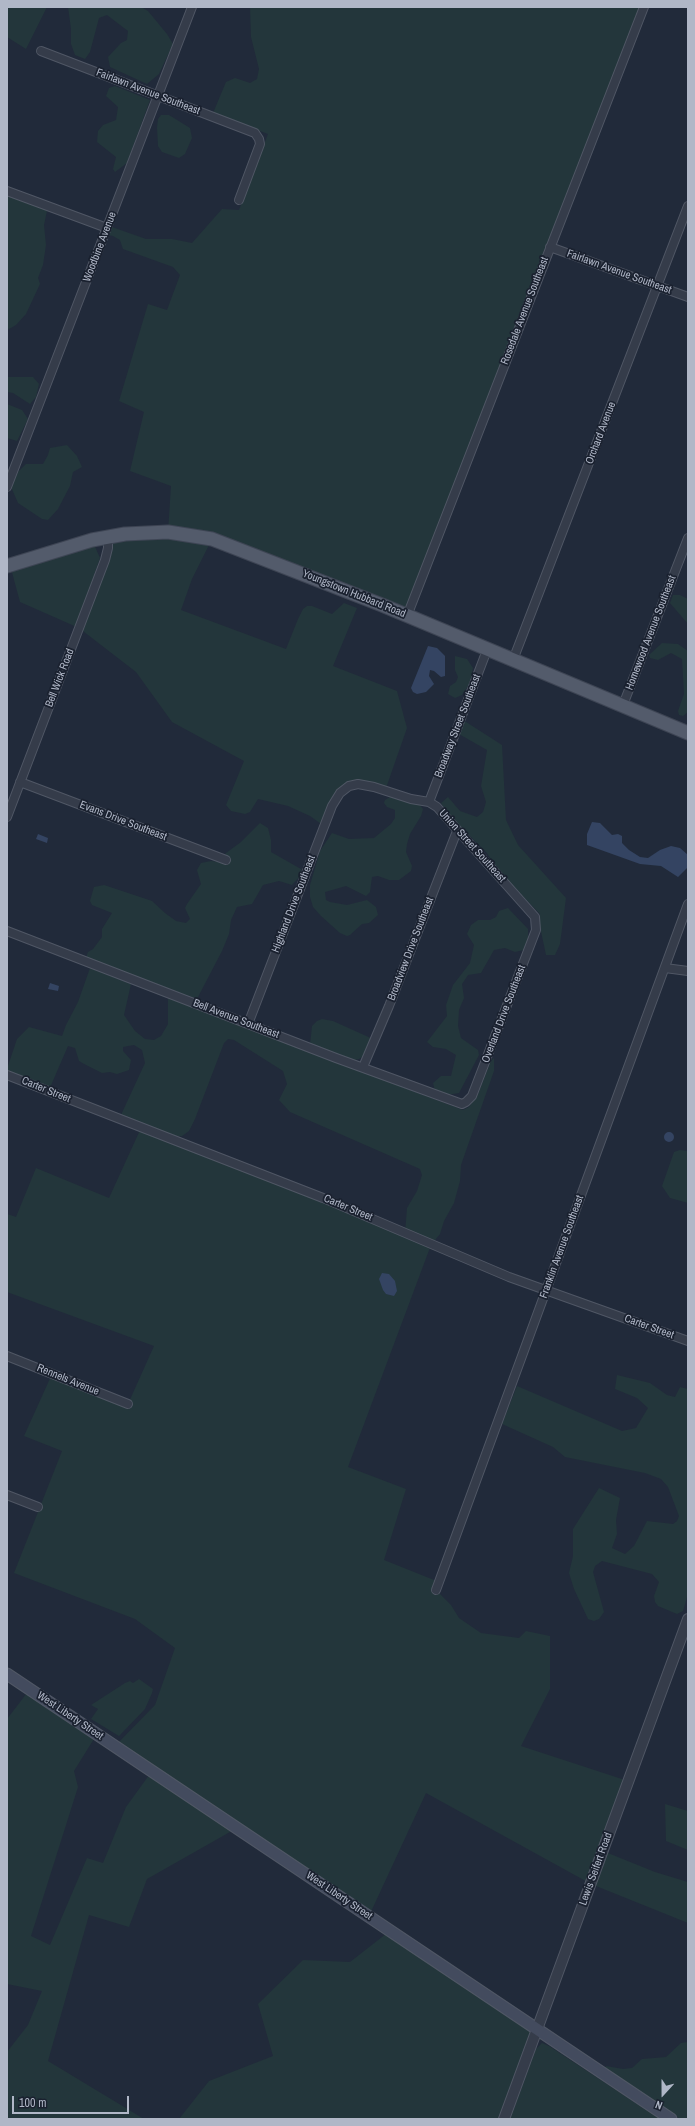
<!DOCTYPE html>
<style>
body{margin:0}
#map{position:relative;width:695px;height:2126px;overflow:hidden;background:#212a3a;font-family:"Archivo Narrow",sans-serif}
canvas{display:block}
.frame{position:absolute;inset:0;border:8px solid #b0b7c7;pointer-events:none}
.north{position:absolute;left:643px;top:2074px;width:40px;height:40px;-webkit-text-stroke:3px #1a212f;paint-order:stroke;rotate:201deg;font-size:11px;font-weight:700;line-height:16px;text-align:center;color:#b0b7c7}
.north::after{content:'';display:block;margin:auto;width:14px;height:18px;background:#b0b7c7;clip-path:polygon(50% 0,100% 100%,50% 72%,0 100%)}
.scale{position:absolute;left:12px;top:2096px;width:117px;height:18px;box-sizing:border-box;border:2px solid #b0b7c7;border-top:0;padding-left:5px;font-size:12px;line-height:14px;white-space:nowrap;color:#b0b7c7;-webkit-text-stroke:3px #1a212f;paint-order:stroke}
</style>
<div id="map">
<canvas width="695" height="2126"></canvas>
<div class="frame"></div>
<div class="north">N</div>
<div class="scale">100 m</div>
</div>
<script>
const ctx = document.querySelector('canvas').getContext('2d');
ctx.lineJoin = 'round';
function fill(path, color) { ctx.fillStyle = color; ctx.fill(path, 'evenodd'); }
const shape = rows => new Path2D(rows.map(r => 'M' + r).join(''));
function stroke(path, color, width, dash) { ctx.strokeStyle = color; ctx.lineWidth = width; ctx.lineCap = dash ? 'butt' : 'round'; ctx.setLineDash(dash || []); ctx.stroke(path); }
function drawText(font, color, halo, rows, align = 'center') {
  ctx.font = font + ' "Archivo Narrow",sans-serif'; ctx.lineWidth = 3.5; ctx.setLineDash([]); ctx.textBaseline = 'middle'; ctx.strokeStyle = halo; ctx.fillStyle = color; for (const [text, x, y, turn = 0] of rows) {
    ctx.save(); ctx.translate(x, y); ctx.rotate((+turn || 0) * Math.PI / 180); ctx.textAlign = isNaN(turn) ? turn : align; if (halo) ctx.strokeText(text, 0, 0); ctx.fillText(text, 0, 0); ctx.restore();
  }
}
const green = shape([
 [7,7,47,7,26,49,7,37],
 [68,7,141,7,148,11,167,34,173,44,159,74,147,84,110,67,108,57,121,43,127,40,128,31,107,15,99,18,90,52,85,59,75,55,71,44,71,29],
 [250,7,644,7,407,616,212,539,192,579,181,610,286,649,298,619,303,609,307,606,312,606,332,614,344,603,357,608,333,666,397,691,407,728,385,791,374,787,346,788,324,826,310,816,288,806,258,799,250,812,245,814,231,811,226,805,244,761,172,722,136,672,79,628,20,602,10,565,92,540,100,558,94,575,99,575,108,543,168,532,171,486,130,471,144,412,119,401,148,304,167,310,180,275,173,267,123,249,120,240,113,236,108,235,112,227,146,239,172,239,192,243,222,209,239,210,268,134,213,113,226,82,235,78,250,83,257,79,259,69,251,37],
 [115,86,150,100,127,163,115,172,113,169,116,157,97,142,98,131,103,125,116,120,118,107,106,96,109,88],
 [161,115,169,115,190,128,192,138,185,154,179,158,162,152,158,146,157,128,158,119],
 [7,193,38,205,47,211,44,225,46,245,43,265,38,278,40,284,26,314,16,325,9,329,7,328],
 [7,377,33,377,39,384,36,397,30,404,13,393,7,392],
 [7,404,22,410,28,419,17,441,7,438],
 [67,445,77,456,82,467,73,472,70,486,58,509,48,520,42,519,18,503,11,487,18,472,26,464,43,464,48,455,50,448],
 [673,595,680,595,688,599,688,624,670,603],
 [662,643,678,644,688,651,688,712,683,716,679,715,678,711,684,694,682,659,671,653,658,660,650,658,649,655],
 [455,656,467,659,473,668,470,683,462,695,455,698,448,694,450,686,456,682,458,677,455,670],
 [463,720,502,745,506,820,518,845,566,898,560,944,555,955,546,955,540,927,540,914,503,876,486,852,448,814,441,803,448,797,460,811,477,817,483,812,486,802,481,786,487,750,459,734],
 [390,797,419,804,423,809,421,816,410,834,407,844,406,852,412,866,411,871,399,880,389,880,378,876,372,877,370,892,366,896,346,886,325,892,326,900,330,902,347,905,367,900,376,907,378,915,369,923,362,924,350,935,347,936,340,933,321,916,313,907,310,897,310,885,320,851,332,833,349,839,374,838,391,824,395,818,395,810,387,807,384,803,385,800],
 [260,823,268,828,271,840,271,852,301,869,301,875,292,885,279,881,263,885,252,904,237,907,231,920,229,934,222,951,197,999,86,958,88,952,93,949,102,937,102,929,112,913,92,905,90,901,94,887,104,885,152,901,165,913,176,921,186,923,190,919,185,908,187,904,201,884,197,870,201,863,211,861,221,862,226,853,241,842],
 [508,908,528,929,528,949,515,952,505,948,494,950,481,973,468,975,462,984,464,998,459,1010,458,1026,461,1038,478,1050,479,1055,459,1093,447,1095,435,1091,433,1083,441,1076,451,1076,456,1055,446,1049,433,1047,427,1042,447,1016,446,1005,453,985,470,963,474,945,467,934,471,925,478,920,490,920,496,917,499,911],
 [90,968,131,984,124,1015,135,1031,145,1039,154,1040,161,1036,168,1024,168,998,463,1110,469,1107,478,1094,491,1061,494,1058,494,1071,461,1165,460,1181,454,1203,444,1221,440,1234,431,1245,348,1467,406,1489,384,1560,439,1582,436,1590,451,1605,459,1618,481,1633,519,1638,526,1631,550,1636,550,1689,521,1746,628,1781,603,1851,655,1872,688,1882,688,1923,591,1884,426,1793,369,1916,237,1828,147,1879,129,1927,89,1915,48,2061,144,2119,7,2119,7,2052,28,2025,42,1991,7,1984,7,1719,30,1689,97,1734,74,1771,78,1787,31,1936,50,1945,87,1858,103,1863,126,1807,152,1771,115,1746,155,1705,175,1648,135,1619,14,1573,62,1451,24,1436,52,1374,128,1404,154,1346,7,1292,7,1214,16,1217,36,1168,109,1198,141,1128,405,1233,407,1208,417,1191,422,1175,420,1169,290,1112,279,1100,287,1084,283,1071,234,1040,228,1039,224,1043,195,1119,189,1131,182,1136,172,1137,120,1117,145,1063,142,1050,134,1045,123,1047,123,1051,131,1060,129,1070,117,1074,110,1072,102,1073,86,1065,79,1061,75,1048,68,1046,49,1090,12,1074,7,1069,17,1039,29,1027,62,1036,66,1025,78,1002],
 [322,1019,333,1021,373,1039,366,1054,359,1059,354,1060,310,1045,312,1026,317,1021],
 [680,1150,688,1151,688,1203,670,1198,662,1186,674,1152],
 [617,1375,650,1383,667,1395,675,1397,680,1387,688,1389,688,1594,683,1611,677,1614,658,1606,655,1602,654,1596,659,1582,652,1574,602,1561,595,1566,593,1572,604,1612,599,1619,594,1621,588,1619,574,1589,569,1573,573,1556,573,1529,599,1488,620,1498,616,1520,617,1534,612,1548,625,1554,634,1546,647,1521,673,1524,677,1521,679,1516,668,1487,661,1479,645,1473,565,1457,553,1447,502,1424,517,1386,622,1431,636,1428,648,1408,637,1398,615,1389],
 [139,1679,153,1689,152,1693,145,1709,121,1734,119,1736,91,1719,98,1709,91,1705,125,1683,130,1681,133,1683],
 [665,1804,688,1811,688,1850,666,1841],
 [391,1930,537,2029,504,2119,179,2119,209,2081,273,2056,258,2004,303,1960,350,1962],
 [688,2042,688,2119,680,2119,605,2069,606,2066,623,2069,632,2068,642,2059,666,2057,681,2043],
 [542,2043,549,2046,660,2119,510,2119,536,2049]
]);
const water = shape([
 [428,646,437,648,445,656,445,676,441,677,434,671,430,670,429,676,434,684,426,692,417,694,413,692,411,688],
 [592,822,600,823,612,835,618,834,622,836,622,843,629,850,640,857,648,858,660,850,671,846,680,848,688,855,688,867,678,877,661,866,640,864,587,845,587,834],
 [38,834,48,838,47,843,36,839],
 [50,983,59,986,58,991,48,989],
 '664 1137a5 5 0 1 1 10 0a5 5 0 1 1-10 0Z',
 [382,1273,389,1274,395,1281,397,1291,394,1296,386,1294,383,1290,379,1279]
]);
const minor = shape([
 [41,51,255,133,259,139,260,144,239,200],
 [7,191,107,228],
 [550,247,688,297],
 [7,487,192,7],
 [407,616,644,7],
 [513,660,688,206],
 [623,705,688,538],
 [20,782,226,860],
 [429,802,487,650],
 [7,817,105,560,108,548,108,538],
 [7,931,336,1058,462,1104,466,1102,472,1096,536,930,535,917,437,807,429,802,411,799,374,787,358,784,349,786,340,793,332,806,248,1024],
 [665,968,688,971],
 [363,1067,389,1006,457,831],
 [7,1075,323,1198,509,1277,688,1341],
 [7,1356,128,1404],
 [7,1495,38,1507],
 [436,1590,688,904]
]);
const tertiary = shape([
 [504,2119,688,1619]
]);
const secondary = shape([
 [7,1674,671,2119]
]);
const primary = shape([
 [7,566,92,540,125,534,168,532,212,539,382,605,688,733]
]);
const streetNames = [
 ["Fairlawn Avenue Southeast",148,92,21],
 ["Woodbine Avenue",100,247,-69],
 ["Fairlawn Avenue Southeast",619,272,20],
 ["Rosedale Avenue Southeast",525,311,-69],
 ["Orchard Avenue",601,433,-69],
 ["Youngstown Hubbard Road",354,594,22],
 ["Homewood Avenue Southeast",651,633,-69],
 ["Bell Wick Road",60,678,-69],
 ["Broadway Street Southeast",458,726,-69],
 ["Evans Drive Southeast",123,821,21],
 ["Union Street Southeast",472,846,48],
 ["Highland Drive Southeast",294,904,-69],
 ["Broadview Drive Southeast",411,949,-69],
 ["Overland Drive Southeast",504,1014,-69],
 ["Bell Avenue Southeast",236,1019,21],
 ["Carter Street",46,1090,22],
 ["Carter Street",348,1208,23],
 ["Franklin Avenue Southeast",562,1247,-70],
 ["Carter Street",649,1327,20],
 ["Rennels Avenue",68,1380,22],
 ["West Liberty Street",70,1716,34],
 ["Lewis Seifert Road",596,1869,-70],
 ["West Liberty Street",339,1896,34]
];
fill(green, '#23363b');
fill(water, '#344462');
stroke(minor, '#505765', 10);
stroke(tertiary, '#505765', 12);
stroke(secondary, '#505765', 13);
stroke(primary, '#3e4554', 15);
stroke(minor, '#353c4a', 8);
stroke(tertiary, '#353c4a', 10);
stroke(secondary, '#434b5e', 11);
stroke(primary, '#535b6b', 13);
drawText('11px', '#b0b7c7', '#1a212f', streetNames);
</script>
